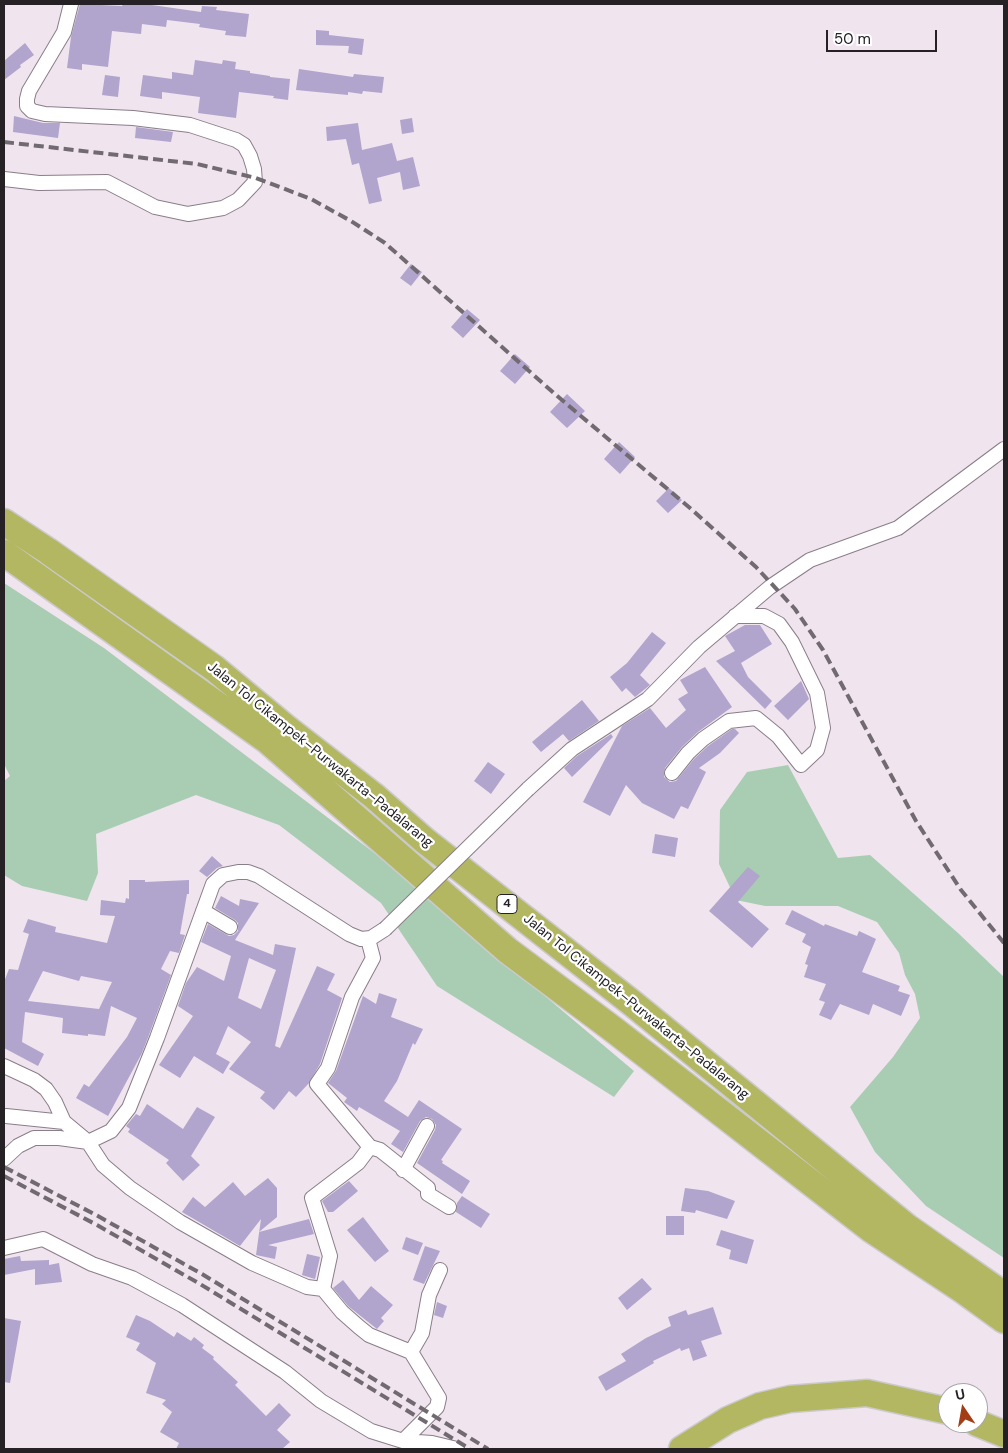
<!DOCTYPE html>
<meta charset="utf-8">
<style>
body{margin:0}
#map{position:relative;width:1008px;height:1453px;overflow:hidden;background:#f0e4ef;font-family:"DM Sans",sans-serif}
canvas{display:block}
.frame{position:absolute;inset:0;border:5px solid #252125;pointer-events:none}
.north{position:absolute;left:938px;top:1383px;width:50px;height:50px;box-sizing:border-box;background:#fff;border:1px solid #a8a6a8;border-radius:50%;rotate:348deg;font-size:14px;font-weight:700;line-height:20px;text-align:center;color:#252125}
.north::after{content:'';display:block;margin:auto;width:18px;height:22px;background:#a33d16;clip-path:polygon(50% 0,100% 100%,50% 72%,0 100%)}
.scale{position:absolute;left:826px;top:30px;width:111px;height:22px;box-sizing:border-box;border:2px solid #252125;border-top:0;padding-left:6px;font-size:15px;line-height:18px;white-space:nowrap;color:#252125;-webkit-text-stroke:4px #fff;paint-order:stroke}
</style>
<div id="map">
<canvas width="1008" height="1453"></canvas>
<div class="frame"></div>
<div class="north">U</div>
<div class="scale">50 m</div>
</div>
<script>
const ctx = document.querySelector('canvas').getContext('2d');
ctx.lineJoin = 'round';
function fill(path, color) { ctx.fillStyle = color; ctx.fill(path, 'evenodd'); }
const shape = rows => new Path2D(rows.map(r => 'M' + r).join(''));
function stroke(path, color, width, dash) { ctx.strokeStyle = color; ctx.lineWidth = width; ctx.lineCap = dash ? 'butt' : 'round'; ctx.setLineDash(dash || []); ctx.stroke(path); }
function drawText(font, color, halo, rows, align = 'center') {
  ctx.font = font + ' "DM Sans",sans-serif'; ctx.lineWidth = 4.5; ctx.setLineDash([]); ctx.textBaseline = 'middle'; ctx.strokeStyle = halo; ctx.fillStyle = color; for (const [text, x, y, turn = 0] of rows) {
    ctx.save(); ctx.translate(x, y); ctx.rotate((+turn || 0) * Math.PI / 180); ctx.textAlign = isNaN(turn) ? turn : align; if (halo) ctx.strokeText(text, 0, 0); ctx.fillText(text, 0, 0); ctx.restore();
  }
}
const green = shape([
 [4,583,104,648,381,858,634,1071,614,1097,437,986,381,903,279,825,196,795,96,834,98,873,87,901,22,886,4,875,4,781,10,776,4,764],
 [788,765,838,858,870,855,958,933,1004,977,1004,1258,926,1206,875,1152,850,1107,893,1057,920,1018,915,994,905,975,899,953,877,922,838,906,765,906,736,900,719,864,720,810,747,772]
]);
const building = shape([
 [80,4,122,6,123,4,145,4,201,12,202,6,217,7,216,10,249,14,246,37,225,35,226,31,199,27,200,24,167,20,166,27,142,24,141,34,112,31,108,67,82,64,82,70,67,68,71,37],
 [316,30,329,31,329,35,364,39,362,55,348,53,349,46,316,45],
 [25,43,34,55,20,65,21,67,4,80,4,61],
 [195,60,222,64,223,60,236,62,235,69,250,71,250,73,270,76,270,77,290,79,288,100,273,98,274,96,239,92,236,118,198,113,200,97,162,92,162,99,140,96,143,75,172,79,172,72,193,75],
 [299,69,353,77,354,74,384,77,382,93,363,91,362,94,348,92,348,95,296,90],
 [105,75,120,77,118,97,102,95],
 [14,116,43,123,60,123,58,138,13,132],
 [412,118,414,132,402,134,400,120],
 [358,123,362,150,392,143,397,161,413,157,420,186,403,190,400,172,377,178,382,201,369,204,359,163,352,165,346,139,327,141,326,127],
 [136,127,173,132,171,142,135,138],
 [411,264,422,272,411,286,400,278],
 [467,309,480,320,463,338,451,327],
 [515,354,530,367,515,384,500,371],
 [567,394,585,411,567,428,550,412],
 [619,442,635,457,620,474,604,459],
 [669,488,682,500,668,513,656,501],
 [745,625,760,625,772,644,741,663,748,677,772,701,765,709,716,661,735,651,725,636],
 [652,632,666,643,640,675,650,685,635,697,626,688,622,692,610,677,627,663],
 [705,667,732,707,698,732,682,747,665,768,664,777,670,782,676,781,694,759,708,746,732,729,735,729,739,733,720,753,699,768,706,772,688,809,681,806,674,819,642,803,626,785,610,816,583,802,622,726,650,708,666,728,686,710,678,699,688,693,680,680],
 [801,681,809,699,788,720,774,706],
 [582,700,599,721,569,741,563,734,541,752,532,742],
 [611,734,613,737,572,777,564,768,577,756],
 [488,762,505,774,491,794,474,781],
 [655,834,678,838,675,857,652,853],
 [212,856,223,866,217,868,207,877,199,871],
 [748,867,760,876,738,902,769,929,752,948,709,911],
 [129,880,145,880,145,882,189,880,189,894,187,894,180,934,185,935,179,953,170,951,161,969,171,975,149,1035,142,1053,108,1116,76,1098,84,1084,89,1087,127,1037,137,1018,111,1006,105,1036,88,1034,88,1036,62,1033,63,1018,25,1012,22,1042,44,1054,38,1066,4,1048,4,982,9,969,18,970,29,934,23,932,28,919,56,927,55,932,107,943,115,916,100,915,101,900,125,903,126,898,129,899],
 [43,971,79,981,81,976,112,982,99,1009,28,1001],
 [221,896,239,906,240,899,259,903,235,940,273,955,275,944,296,948,275,1046,280,1048,317,966,335,974,327,990,342,998,320,1064,309,1083,296,1097,289,1091,274,1110,260,1098,265,1092,229,1069,251,1042,228,1026,216,1054,230,1062,223,1074,194,1056,180,1078,159,1065,193,1016,178,1006,186,983,197,967,224,981,231,956,201,942,208,924,229,936,234,935,238,931,238,923,235,920,215,908],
 [249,958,276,970,261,1009,238,998],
 [792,910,824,926,825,924,857,936,859,931,876,939,862,972,900,986,898,991,910,995,901,1016,873,1004,869,1015,840,1004,831,1020,819,1015,825,1002,819,1000,826,984,804,977,808,965,805,964,811,947,802,942,806,934,785,924],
 [379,993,397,999,391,1017,423,1029,415,1045,413,1043,397,1081,384,1101,408,1117,419,1100,462,1129,441,1160,443,1161,442,1163,470,1181,462,1194,417,1163,435,1130,436,1125,432,1119,426,1117,420,1121,403,1152,391,1144,400,1131,359,1107,357,1111,344,1102,347,1098,328,1083,336,1071,363,996,376,1004],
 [147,1104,183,1129,197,1107,215,1117,191,1156,200,1165,183,1181,166,1163,169,1160,128,1132,130,1129,126,1126,136,1114,140,1116],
 [268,1178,277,1188,277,1217,259,1232,309,1219,314,1234,268,1245,277,1247,275,1259,256,1255,261,1219,240,1246,182,1212,193,1197,205,1207,233,1182,245,1196],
 [349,1181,358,1191,333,1212,328,1212,322,1201],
 [685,1188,708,1191,735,1201,727,1219,696,1210,695,1213,681,1211],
 [462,1196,490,1214,481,1228,456,1212,457,1203],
 [666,1216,684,1216,684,1235,666,1235],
 [363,1217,389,1251,375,1262,347,1230],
 [721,1230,754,1240,747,1264,729,1259,731,1250,716,1245],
 [406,1237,423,1243,418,1255,402,1249],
 [425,1246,440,1251,424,1284,413,1280],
 [307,1254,320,1257,315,1279,302,1275],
 [20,1256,21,1261,49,1260,49,1265,59,1263,62,1282,35,1285,35,1269,4,1275,4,1259],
 [642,1278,652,1289,627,1310,618,1298],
 [343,1280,359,1300,371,1286,393,1305,381,1318,384,1321,377,1329,348,1306,333,1288],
 [437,1302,447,1306,443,1318,434,1315],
 [713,1307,722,1334,701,1341,707,1356,693,1361,689,1348,681,1351,680,1348,653,1361,654,1363,606,1391,598,1377,626,1361,621,1354,646,1338,671,1326,668,1317,686,1310,688,1315],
 [136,1315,150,1321,174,1337,177,1332,191,1341,194,1337,204,1345,202,1348,214,1357,213,1359,238,1382,235,1385,266,1416,279,1403,291,1415,277,1430,290,1442,282,1449,176,1449,179,1443,160,1432,172,1412,162,1404,166,1400,146,1393,156,1363,136,1350,140,1343,126,1337],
 [4,1318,21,1321,10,1383,4,1382]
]);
const street = shape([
 [4,179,39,183,107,182,155,207,188,214,223,208,238,200,255,182,254,169,250,156,244,145,236,140,190,125,133,118,45,114,32,111,27,106,27,99,29,91,64,32,71,4],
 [672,773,688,753,703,739,729,721,756,718,778,736,801,765,817,750,823,728,817,693,792,642,779,624,764,616,735,616],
 [528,789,572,749,648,699,699,647,770,587,810,560,898,528,1004,449],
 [203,911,230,927],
 [368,939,373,958,352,997,328,1068,317,1084,370,1147,380,1150,428,1188,428,1194,449,1207],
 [4,1066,34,1080,46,1089,55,1102,64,1122],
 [6,1116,64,1122,88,1142,103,1165,130,1188,180,1222,252,1263,307,1287,323,1289,330,1256,312,1198,358,1163,370,1147],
 [4,1159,18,1146,34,1138,59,1138,88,1142,111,1131,129,1108,157,1038,213,884,223,875,238,872,248,872,259,876,349,934,361,939,371,938,385,929],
 [403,1170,427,1126],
 [4,1248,43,1239,92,1264,132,1278,182,1305,285,1372,321,1401,371,1431,403,1441,432,1443,457,1449],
 [323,1289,342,1312,359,1327,369,1335,411,1352,439,1398,437,1407,403,1441],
 [411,1352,422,1333,429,1295,440,1270]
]);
const highway = shape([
 [4,522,48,551,214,668,285,727,374,796,424,840,632,1003,907,1227,1004,1295],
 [4,553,268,741,507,950,614,1030,872,1230,964,1291,1004,1320],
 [977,1423,1004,1434],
 [682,1449,728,1420,760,1406,790,1399,867,1393,948,1411]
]);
const rail = shape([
 [4,142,197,164,256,178,311,199,351,221,385,243,556,395,690,508,756,567,795,609,823,650,916,821,961,890,1004,943],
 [4,1167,96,1215,202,1274,488,1449],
 [4,1176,97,1225,200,1284,470,1449]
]);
const streetBridge = shape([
 [385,929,528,789]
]);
const shields = [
 [507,904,20]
];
const shieldNames = [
 ["4",507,904]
];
const streetNames = [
 ["Jalan Tol Cikampek–Purwakarta–Padalarang",320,755,39],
 ["Jalan Tol Cikampek–Purwakarta–Padalarang",636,1007,39]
];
fill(green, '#a9cdb3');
fill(building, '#b1a4cd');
stroke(street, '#8a7e89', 16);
stroke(highway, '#cbcacb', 29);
stroke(street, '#fff', 14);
stroke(highway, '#b3b762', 26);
stroke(rail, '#716a71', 4, [10, 5]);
stroke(streetBridge, '#8a7e89', 16, []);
stroke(streetBridge, '#fff', 14);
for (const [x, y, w] of shields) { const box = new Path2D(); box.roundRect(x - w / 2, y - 9.5, w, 19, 4); ctx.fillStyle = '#fff'; ctx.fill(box); stroke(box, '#252125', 1); }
drawText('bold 12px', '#252125', null, shieldNames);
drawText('14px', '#252125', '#fff', streetNames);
</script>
